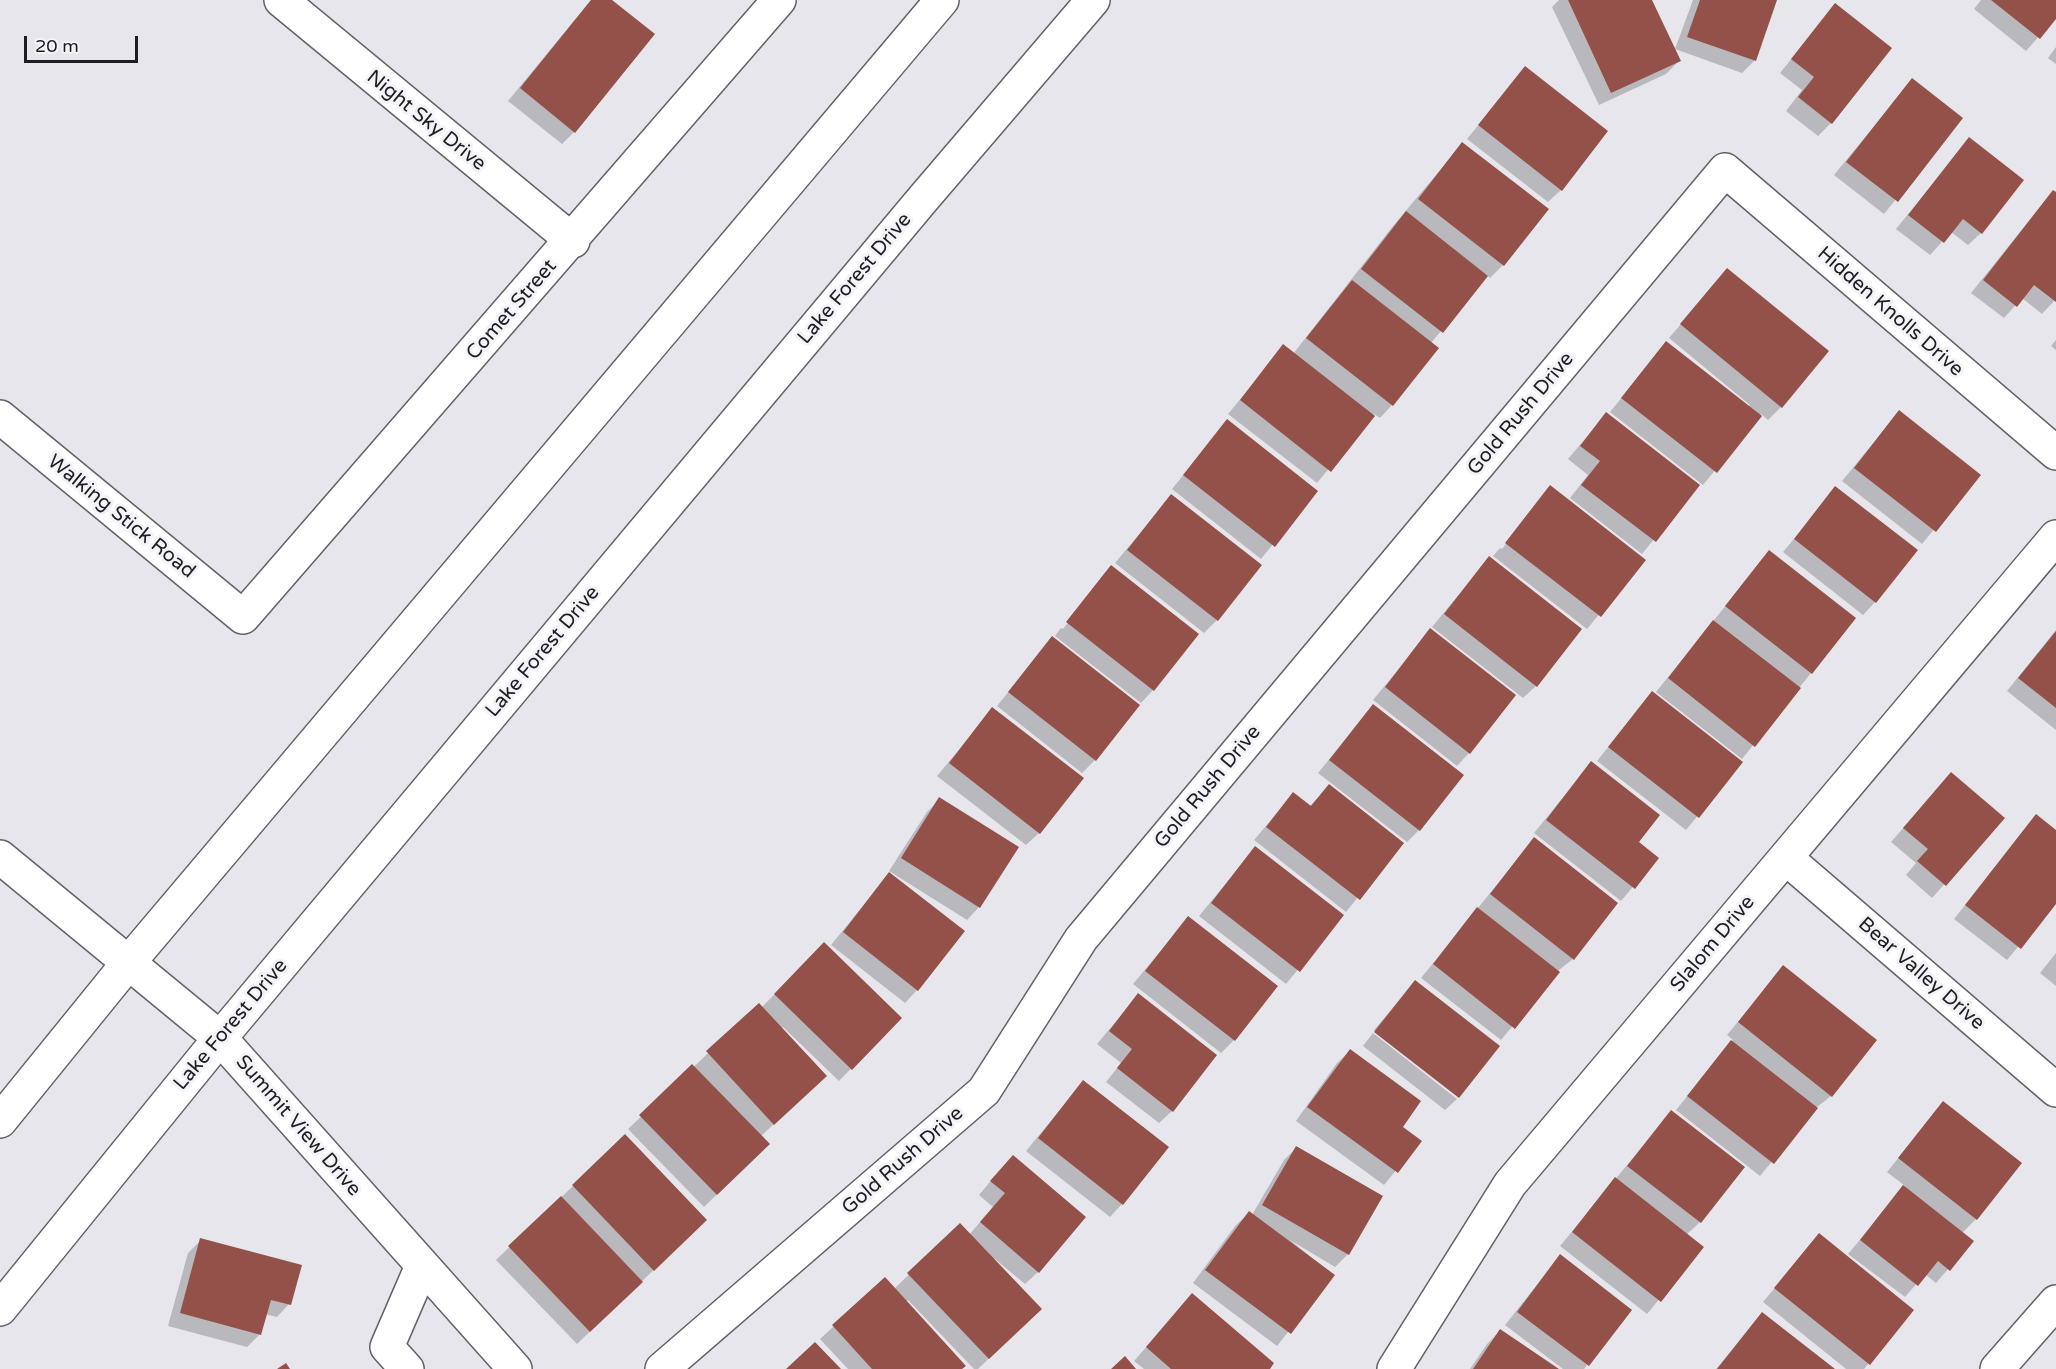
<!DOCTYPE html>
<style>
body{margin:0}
#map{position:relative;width:2056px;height:1369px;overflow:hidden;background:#e7e6ed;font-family:"Varela Round",sans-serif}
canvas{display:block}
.scale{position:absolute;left:24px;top:36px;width:114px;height:27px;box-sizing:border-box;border:3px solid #1e1d20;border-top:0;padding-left:8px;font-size:18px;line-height:21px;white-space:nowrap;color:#1e1d20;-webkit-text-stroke:4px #f5f3fa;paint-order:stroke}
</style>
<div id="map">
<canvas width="2056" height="1369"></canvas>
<div class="scale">20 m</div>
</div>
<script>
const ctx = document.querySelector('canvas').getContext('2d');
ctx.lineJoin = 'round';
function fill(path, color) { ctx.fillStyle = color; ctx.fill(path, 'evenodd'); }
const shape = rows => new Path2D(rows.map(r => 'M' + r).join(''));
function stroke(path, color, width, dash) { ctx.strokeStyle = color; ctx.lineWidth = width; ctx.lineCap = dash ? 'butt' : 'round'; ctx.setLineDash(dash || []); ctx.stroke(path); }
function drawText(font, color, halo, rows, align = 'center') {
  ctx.font = font + ' "Varela Round",sans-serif'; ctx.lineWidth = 6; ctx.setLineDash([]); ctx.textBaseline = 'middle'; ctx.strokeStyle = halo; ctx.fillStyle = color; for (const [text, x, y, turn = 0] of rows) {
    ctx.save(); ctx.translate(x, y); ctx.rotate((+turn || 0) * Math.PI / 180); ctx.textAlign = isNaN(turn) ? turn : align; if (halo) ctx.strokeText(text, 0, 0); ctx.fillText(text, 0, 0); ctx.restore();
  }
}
const shadow = shape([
 [591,0,610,0,574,132,562,144,508,101],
 [1559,0,1650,0,1679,61,1666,74,1599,105,1552,7],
 [1693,0,1776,0,1755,60,1742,73,1675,49],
 [1981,0,2056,0,2056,17,2026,51,1974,9],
 [1835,5,1831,123,1818,136,1786,111,1802,90,1780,73],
 [2056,47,2056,64,2048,58],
 [1525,68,1561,190,1548,202,1467,139],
 [1912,80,1961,118,1884,214,1834,175],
 [1969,139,1981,233,1968,245,1951,232,1930,255,1896,229],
 [1462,144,1547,210,1503,265,1490,278,1487,275,1431,343,1392,405,1380,418,1374,414,1317,483,1228,414,1284,346,1293,354,1393,226],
 [2053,191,2056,194,2056,299,2042,314,2022,298,2004,318,1971,293],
 [1727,270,1781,407,1768,420,1761,414,1703,485,1610,412,1666,343,1748,407,1750,405,1669,338],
 [2056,340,2056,350,2051,346],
 [1899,412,1979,475,1922,544,1842,481],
 [1606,414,1698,485,1642,554,1570,498,1588,475,1568,459],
 [1227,421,1316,491,1261,559,1172,489],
 [1550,487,1644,560,1587,629,1493,556,1500,548,1502,549],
 [1836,488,1875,602,1863,615,1783,552],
 [1171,496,1217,620,1204,633,1115,563],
 [1769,552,1811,673,1742,759,1656,692],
 [1489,558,1536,686,1523,698,1432,627],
 [1111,567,1153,690,1141,703,1055,636,1061,628,1063,629],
 [1431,630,1469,753,1457,766,1373,700],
 [2056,630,2056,730,2007,691],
 [1052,638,1095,760,1082,773,997,706],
 [1652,693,1741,763,1686,830,1597,761],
 [1373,706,1419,830,1407,842,1318,773],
 [993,709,1039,833,1026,845,937,776],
 [1591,763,1637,842,1657,858,1621,901,1534,833],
 [1329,786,1402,843,1346,912,1254,840,1293,794,1309,807],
 [1939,787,2003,818,1932,898,1906,875,1916,863,1891,842],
 [940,799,979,907,967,920,889,871,927,812],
 [2036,816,2056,832,2056,901,2007,960,1954,919],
 [1534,839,1573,959,1559,970,1501,1040,1421,978],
 [1255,848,1342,916,1286,984,1199,916],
 [889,874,917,990,905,1003,831,945],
 [1188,918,1234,1040,1221,1053,1133,984],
 [824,944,900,1018,839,1081,783,1027,781,1029,812,1089,761,1136,768,1144,704,1207,628,1129,759,1005,761,1008],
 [2056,953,2056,986,2040,973],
 [1783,967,1831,1096,1817,1107,1760,1176,1676,1110,1733,1040,1727,1035],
 [1415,982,1459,1096,1374,1030],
 [1138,995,1172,1111,1159,1123,1106,1082,1121,1063,1097,1044],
 [1373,1033,1457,1099,1445,1110,1363,1046],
 [1350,1051,1401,1127,1420,1141,1384,1185,1296,1121,1337,1063],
 [1083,1082,1122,1204,1110,1217,1026,1151],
 [1943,1103,1976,1219,1962,1233,1972,1241,1936,1283,1925,1274,1905,1297,1848,1254,1905,1186,1887,1172],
 [1671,1112,1700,1222,1686,1235,1702,1247,1647,1314,1560,1246],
 [1296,1148,1348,1254,1335,1267,1290,1240,1333,1275,1277,1346,1193,1283,1236,1225,1249,1213,1252,1215,1284,1160],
 [1000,1170,1038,1272,1025,1284,995,1259,993,1260,1027,1322,978,1369,974,1369,908,1300,906,1302,961,1369,848,1369,820,1339,885,1279,894,1289,960,1225,969,1235,993,1207,979,1195],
 [573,1186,692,1233,577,1344,496,1260],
 [1819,1235,1912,1310,1864,1369,1846,1369,1763,1302],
 [201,1240,289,1304,277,1317,265,1314,260,1334,247,1347,168,1326,188,1253],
 [1560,1256,1630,1310,1584,1369,1563,1369,1505,1325],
 [1192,1295,1268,1369,1144,1369,1134,1361],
 [1762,1314,1833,1369,1716,1369],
 [1500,1331,1556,1369,1470,1369,1487,1344]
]);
const building = shape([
 [591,0,612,0,655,34,575,133,520,88],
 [1568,0,1652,0,1681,61,1611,93],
 [1700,0,1777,0,1756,61,1687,37],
 [1991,0,2056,0,2056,19,2040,39],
 [1835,3,1892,48,1832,124,1798,97,1814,77,1791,59],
 [1525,66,1608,131,1562,191,1478,125],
 [1912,78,1963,118,1898,202,1846,162],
 [1969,137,2024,180,1982,234,1963,219,1944,243,1908,215],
 [1462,142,1549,209,1504,266,1418,199],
 [2053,190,2056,192,2056,302,2034,285,2017,307,1983,280],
 [1406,211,1488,276,1443,333,1361,269],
 [1727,268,1829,351,1782,408,1680,324],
 [1352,280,1439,348,1393,406,1306,338],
 [1666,341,1762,416,1717,473,1621,398],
 [1283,344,1375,416,1331,472,1240,400],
 [1899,410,1981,475,1936,532,1854,468],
 [1606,412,1700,485,1656,542,1581,485,1600,461,1580,446],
 [1227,419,1318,491,1275,547,1183,475],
 [1550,485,1646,560,1601,617,1505,543],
 [1835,486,1918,550,1876,603,1794,539],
 [1171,494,1262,565,1218,621,1127,550],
 [1769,550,1856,618,1812,674,1725,606],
 [1489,556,1582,629,1537,687,1444,614],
 [1111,565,1199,634,1154,691,1066,622],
 [1713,620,1801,688,1755,747,1668,678],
 [1430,628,1516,695,1470,754,1385,687],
 [2056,631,2056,708,2018,678],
 [1052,636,1140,705,1096,761,1008,692],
 [1652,691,1743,762,1699,818,1608,747],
 [1373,704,1464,775,1420,831,1329,760],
 [992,707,1084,778,1040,834,949,763],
 [1591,761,1660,815,1639,842,1659,858,1635,889,1546,820],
 [1951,772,2005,818,1946,886,1917,861,1928,849,1903,828],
 [1329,784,1404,843,1360,900,1266,827,1293,792,1311,806],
 [939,797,1019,847,980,908,901,858],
 [2036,814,2056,830,2056,904,2021,949,1965,905],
 [1534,837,1618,903,1574,960,1490,894],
 [1255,846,1344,915,1300,972,1211,903],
 [889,872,965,931,918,991,843,932],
 [1477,907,1560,972,1515,1029,1433,964],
 [1188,916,1278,986,1235,1041,1145,971],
 [824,942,902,1018,852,1070,774,994],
 [1783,965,1877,1040,1832,1097,1738,1022],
 [1415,980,1500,1046,1459,1098,1374,1032],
 [1138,993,1217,1055,1173,1112,1117,1068,1132,1049,1109,1031],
 [759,1003,827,1076,774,1125,706,1051],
 [1731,1040,1818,1108,1774,1164,1687,1096],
 [1350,1049,1421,1101,1403,1127,1422,1141,1398,1173,1307,1107],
 [692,1064,770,1144,717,1195,639,1115],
 [1083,1080,1169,1147,1123,1205,1038,1138],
 [1943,1101,2022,1163,1977,1220,1898,1158],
 [1671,1110,1745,1167,1701,1223,1627,1166],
 [625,1134,707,1220,654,1271,572,1185],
 [1296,1146,1383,1196,1349,1255,1262,1205],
 [1013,1155,1086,1217,1039,1273,980,1222,1005,1193,990,1181],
 [1615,1177,1704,1247,1661,1302,1572,1232],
 [1903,1185,1974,1241,1950,1271,1938,1261,1918,1286,1860,1240],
 [561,1196,643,1282,590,1332,508,1246],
 [1249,1211,1335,1275,1291,1334,1205,1270],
 [960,1223,1042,1309,989,1359,907,1273],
 [1819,1233,1914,1310,1870,1365,1774,1288],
 [200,1238,302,1265,291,1305,271,1300,261,1335,180,1313],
 [1560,1254,1632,1310,1589,1366,1517,1312],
 [885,1277,966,1366,962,1369,872,1369,832,1325],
 [1192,1293,1274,1363,1270,1369,1171,1369,1146,1347],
 [1762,1312,1835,1369,1717,1369],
 [1500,1329,1559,1369,1473,1369],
 [815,1342,841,1369,786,1369],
 [1125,1356,1136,1369,1111,1369],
 [286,1363,290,1369,277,1369]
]);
const minor = shape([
 [281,0,573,241],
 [0,417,243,617,779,0],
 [0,857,220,1038,515,1369],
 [1786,858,2056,1090],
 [407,1369,387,1347,422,1266],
 [662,1369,984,1091,1081,939,1725,170,2056,453],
 [1394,1369,1510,1184,2056,537],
 [1997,1369,2056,1302]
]);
const secondary = shape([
 [0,1121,129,962,942,0],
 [0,1309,220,1038,922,200,1093,0]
]);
const streetNames = [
 ["Night Sky Drive",426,121,39],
 ["Lake Forest Drive",855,279,-50],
 ["Comet Street",512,310,-49],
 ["Hidden Knolls Drive",1890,312,41],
 ["Gold Rush Drive",1521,414,-50],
 ["Walking Stick Road",121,517,39],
 ["Lake Forest Drive",543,652,-50],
 ["Gold Rush Drive",1208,787,-50],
 ["Slalom Drive",1713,944,-50],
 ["Bear Valley Drive",1921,974,41],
 ["Lake Forest Drive",231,1025,-50],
 ["Summit View Drive",298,1126,49],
 ["Gold Rush Drive",903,1161,-41]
];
fill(shadow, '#0003');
fill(building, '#935149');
stroke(minor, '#626167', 36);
stroke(secondary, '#626167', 36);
stroke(minor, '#fff', 33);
stroke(secondary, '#fff', 33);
drawText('20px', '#1e1d20', '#f5f3fa', streetNames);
</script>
